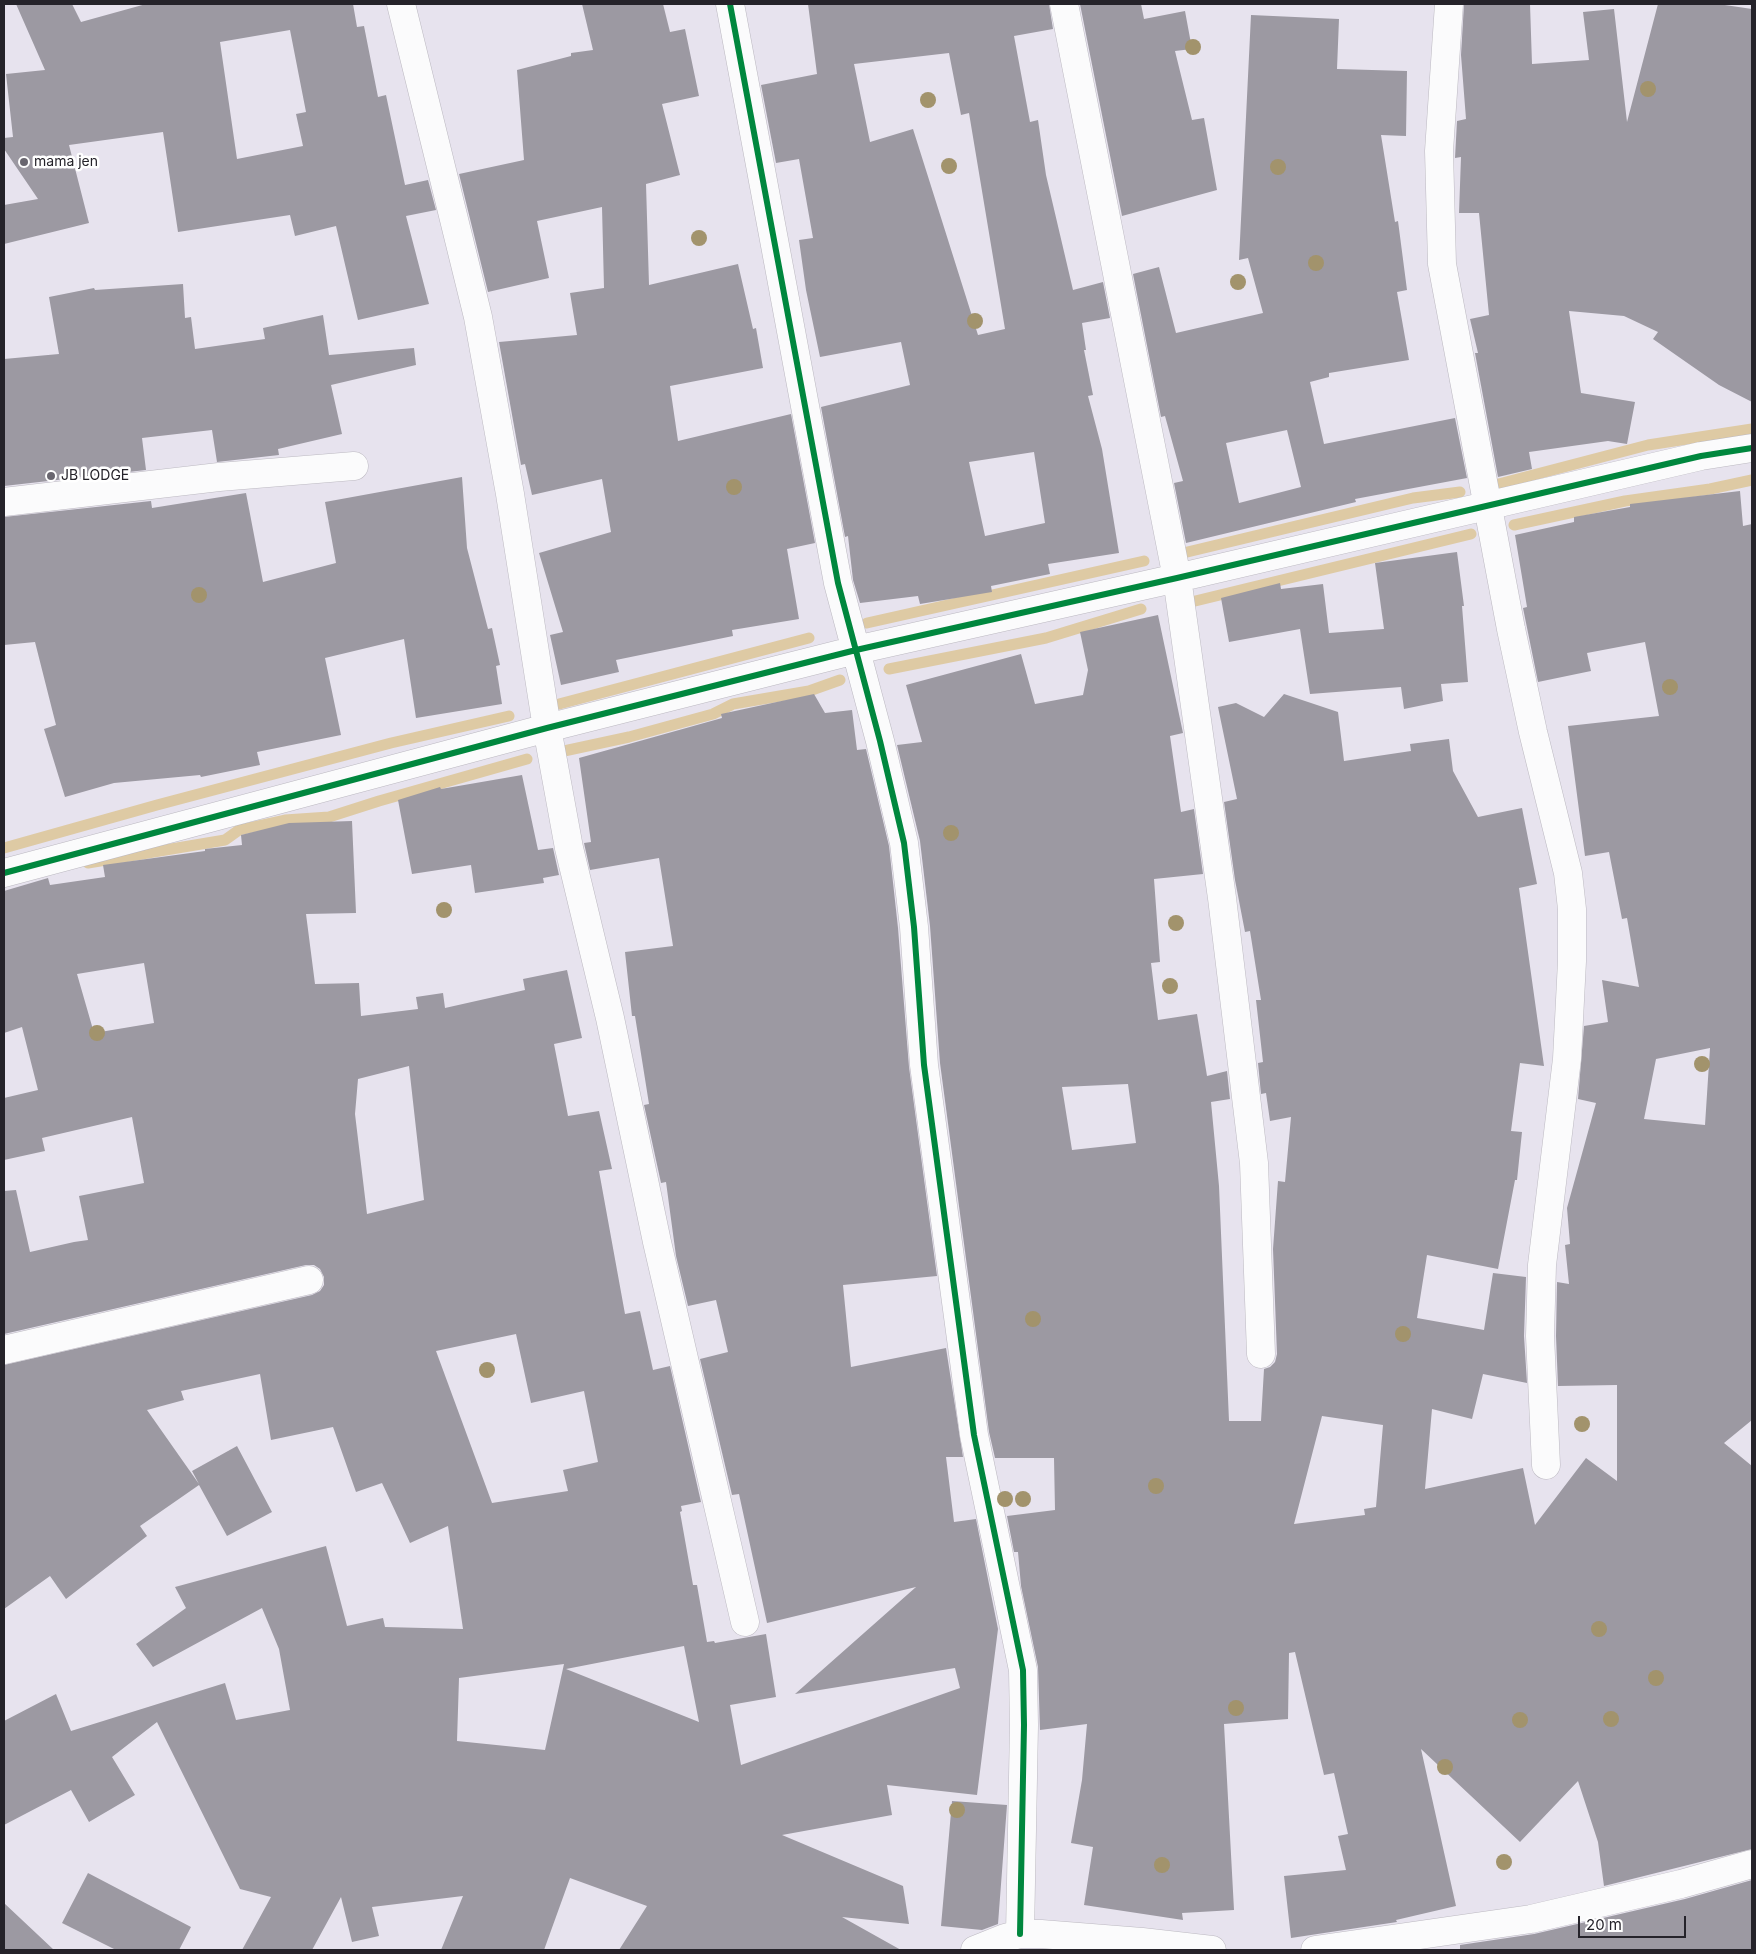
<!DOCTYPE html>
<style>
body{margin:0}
#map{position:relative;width:1756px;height:1954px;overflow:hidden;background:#e7e3ee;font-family:Inter,sans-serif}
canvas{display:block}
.frame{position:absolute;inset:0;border:5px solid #25232a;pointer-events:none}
.scale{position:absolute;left:1578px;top:1916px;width:108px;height:22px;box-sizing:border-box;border:2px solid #25232a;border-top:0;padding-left:6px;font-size:15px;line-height:18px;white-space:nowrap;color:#25232a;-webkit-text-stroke:4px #fff;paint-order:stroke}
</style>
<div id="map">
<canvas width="1756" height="1954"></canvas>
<div class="frame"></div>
<div class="scale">20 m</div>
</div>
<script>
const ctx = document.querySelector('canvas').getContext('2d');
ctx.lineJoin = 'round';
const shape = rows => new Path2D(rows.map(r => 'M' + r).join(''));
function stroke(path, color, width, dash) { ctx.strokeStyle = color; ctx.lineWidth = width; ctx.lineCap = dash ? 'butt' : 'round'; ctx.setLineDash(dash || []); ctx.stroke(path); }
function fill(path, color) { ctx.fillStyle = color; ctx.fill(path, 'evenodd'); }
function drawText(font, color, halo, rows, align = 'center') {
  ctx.font = font + ' Inter,sans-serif'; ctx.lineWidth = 5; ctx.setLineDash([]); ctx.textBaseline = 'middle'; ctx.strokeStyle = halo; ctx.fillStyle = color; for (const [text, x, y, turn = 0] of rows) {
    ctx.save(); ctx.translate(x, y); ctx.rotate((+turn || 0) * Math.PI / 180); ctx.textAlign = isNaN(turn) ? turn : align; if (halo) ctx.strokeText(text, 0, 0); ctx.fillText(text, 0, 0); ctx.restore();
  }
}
const stream = shape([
 [1491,486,1648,445,1752,429],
 [1514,525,1625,501,1710,489,1752,480],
 [1179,554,1413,498,1460,492],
 [1187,603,1471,534],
 [867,623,1144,561],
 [889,669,1046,638,1141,609],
 [559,704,809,638],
 [564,751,629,737,713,714,733,704,809,691,840,680],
 [4,848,157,805,391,743,509,716],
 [88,863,225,840,239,830,285,820,329,817,379,801,527,759]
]);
const building = shape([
 [16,4,72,4,81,22,146,4,353,4,357,27,364,26,378,97,386,95,405,185,428,180,436,210,406,216,429,304,358,320,336,226,295,236,290,215,178,232,163,132,69,145,89,223,4,244,4,205,38,199,4,149,4,138,13,137,6,74,45,70],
 [290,30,306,112,296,114,303,146,237,159,220,42],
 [582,4,663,4,670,32,685,29,699,96,662,104,680,175,646,184,649,285,738,264,753,329,756,328,763,368,670,386,678,441,791,414,815,543,787,549,799,619,732,630,733,636,616,660,619,672,561,685,550,635,563,632,539,553,611,532,602,479,532,495,525,464,521,465,499,342,577,335,570,293,604,288,602,207,537,221,549,278,488,292,459,174,524,160,517,70,571,56,571,53,593,50],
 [808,4,1049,4,1053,29,1014,36,1030,122,1038,120,1046,175,1073,290,1103,282,1110,318,1082,323,1086,350,1084,350,1093,395,1088,396,1102,449,1119,553,1048,564,1050,574,991,586,992,592,920,604,918,596,860,603,853,580,848,536,845,537,821,407,910,385,901,342,820,357,806,290,799,240,813,238,799,159,776,163,761,85,817,74],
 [949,53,961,115,969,113,1005,329,978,335,913,129,870,142,854,64],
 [1034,452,1045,523,985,536,969,462],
 [1080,4,1141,4,1144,19,1185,11,1192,49,1175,51,1192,120,1204,118,1217,190,1122,216],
 [1464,4,1530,4,1532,64,1589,60,1583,12,1614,9,1627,122,1658,4,1718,4,1752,9,1752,402,1719,385,1653,339,1658,332,1624,316,1569,311,1581,393,1635,402,1627,444,1608,441,1529,452,1532,469,1498,477,1475,353,1478,353,1470,319,1489,315,1479,213,1459,213,1461,157,1455,158,1457,121,1466,119,1461,55],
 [1251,15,1339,19,1337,69,1407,71,1406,136,1381,135,1395,222,1398,221,1407,290,1397,292,1409,360,1329,373,1329,377,1310,382,1324,444,1455,418,1467,478,1355,499,1356,502,1186,543,1174,483,1183,481,1165,416,1161,417,1133,274,1159,267,1176,333,1263,313,1248,258,1239,260],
 [1287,430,1301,487,1239,503,1226,443],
 [183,284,185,318,191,317,195,349,265,339,263,328,323,315,329,355,414,348,416,365,331,385,342,434,278,449,279,455,217,462,212,430,142,438,146,470,4,486,4,359,59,354,49,297,94,288,95,290],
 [462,477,467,548,488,629,492,628,500,665,496,666,502,704,416,718,404,639,325,658,341,735,257,752,260,765,201,777,200,775,114,783,65,797,44,729,56,725,35,642,4,645,4,517,151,501,152,508,246,493,263,582,336,563,325,502],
 [1740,491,1743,526,1752,524,1752,1420,1724,1443,1752,1466,1752,1849,1604,1886,1598,1842,1578,1781,1520,1842,1421,1749,1456,1906,1396,1920,1397,1922,1291,1938,1284,1876,1346,1870,1338,1836,1348,1834,1334,1773,1324,1775,1295,1652,1289,1653,1288,1719,1224,1724,1234,1910,1182,1913,1183,1920,1084,1905,1093,1847,1071,1843,1082,1780,1087,1724,1040,1730,1038,1667,1021,1586,1018,1552,1014,1552,1007,1516,1055,1510,1054,1458,995,1458,989,1432,940,1063,930,926,920,841,897,745,922,742,906,685,1021,654,1035,704,1083,695,1088,670,1080,632,1158,615,1183,733,1170,736,1181,812,1194,809,1203,874,1154,879,1160,962,1151,963,1158,1020,1197,1014,1207,1076,1227,1071,1230,1099,1211,1102,1219,1186,1229,1421,1261,1421,1264,1369,1270,1367,1275,1362,1277,1354,1273,1249,1278,1181,1285,1182,1291,1117,1270,1121,1266,1093,1261,1094,1258,1063,1263,1062,1256,1000,1261,1000,1250,931,1245,932,1235,880,1224,802,1237,799,1218,707,1236,703,1264,717,1284,694,1338,712,1344,761,1411,751,1410,744,1449,739,1453,771,1478,817,1522,808,1537,884,1519,888,1544,1066,1520,1063,1511,1131,1522,1132,1517,1180,1515,1180,1498,1269,1427,1255,1417,1318,1484,1330,1493,1273,1526,1277,1524,1336,1527,1383,1483,1374,1472,1419,1432,1409,1425,1489,1523,1468,1535,1525,1586,1458,1617,1481,1617,1385,1558,1386,1556,1336,1557,1282,1569,1284,1565,1245,1570,1244,1567,1208,1596,1103,1578,1099,1584,1026,1608,1022,1602,980,1639,987,1627,918,1622,919,1609,852,1585,856,1568,726,1659,716,1645,642,1587,653,1591,671,1538,682,1523,608,1527,607,1515,535,1574,522,1574,517,1630,507,1630,504],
 [1710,1048,1705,1125,1644,1119,1656,1059],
 [1128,1084,1136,1143,1072,1150,1062,1087],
 [1322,1416,1383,1425,1376,1507,1364,1509,1365,1515,1294,1524],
 [1457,552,1464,606,1462,606,1468,682,1441,684,1443,701,1404,709,1401,687,1310,694,1300,629,1229,642,1221,598,1280,583,1281,589,1323,584,1329,633,1384,629,1375,563],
 [814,694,825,713,852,710,857,750,866,749,889,846,898,928,909,1067,937,1276,843,1285,851,1367,946,1348,963,1457,946,1457,954,1522,976,1519,998,1629,977,1795,887,1785,892,1815,782,1835,903,1886,909,1924,842,1917,901,1950,619,1950,647,1906,570,1878,544,1950,441,1950,463,1896,372,1907,379,1936,352,1942,341,1897,312,1950,242,1950,271,1897,240,1889,157,1722,112,1757,135,1795,89,1822,71,1790,4,1825,4,1721,56,1694,71,1731,225,1683,236,1720,290,1710,279,1649,262,1608,153,1667,136,1644,186,1608,175,1587,326,1546,347,1626,383,1618,385,1627,463,1629,448,1526,410,1543,382,1483,356,1492,333,1427,271,1440,260,1374,181,1391,184,1400,147,1410,199,1484,192,1471,237,1446,272,1512,227,1536,199,1485,140,1526,147,1536,66,1599,50,1576,4,1609,4,1365,312,1295,320,1291,324,1285,324,1277,320,1269,314,1265,306,1265,4,1334,4,1191,16,1190,30,1252,74,1242,88,1240,79,1196,144,1183,132,1117,42,1138,45,1151,4,1160,4,1098,38,1090,22,1027,4,1033,4,891,48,878,50,885,105,877,103,865,205,851,205,849,242,845,241,835,289,823,352,821,356,913,306,914,315,984,359,983,361,1016,418,1009,416,997,443,993,445,1008,525,990,523,979,567,970,582,1038,554,1044,568,1116,599,1111,612,1169,599,1171,625,1314,640,1311,653,1370,670,1366,701,1502,681,1506,682,1511,680,1512,693,1585,697,1585,707,1642,714,1641,715,1643,766,1634,776,1697,730,1705,741,1765,960,1688,955,1668,795,1694,916,1587,767,1623,739,1494,732,1495,700,1359,728,1352,716,1300,688,1306,676,1256,666,1182,661,1183,644,1105,649,1104,635,1016,632,1016,625,952,673,946,659,858,590,870,584,843,591,842,579,758,722,718,721,714],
 [144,963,154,1023,94,1033,77,974],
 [409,1066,424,1200,367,1214,355,1114,358,1079],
 [516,1334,531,1403,584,1391,598,1462,563,1470,568,1491,492,1503,436,1351],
 [684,1646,699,1722,566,1669],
 [564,1664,545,1750,457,1741,459,1678],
 [522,775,538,850,553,848,559,875,543,878,544,883,475,893,471,865,412,874,398,800,440,787,441,789],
 [952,1801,1007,1805,998,1924,982,1930,941,1926],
 [88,1873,191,1927,179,1950,116,1950,62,1923],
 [1752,1880,1752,1950,1460,1950,1460,1945,1534,1934,1685,1899],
 [4,1903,54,1950,4,1950]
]);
const street = shape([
 [401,4,478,317,510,494,547,728,569,848,610,1018,657,1242,745,1622],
 [730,4,838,583,880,741,904,843,914,927,924,1065,974,1435,1023,1670,1024,1725,1020,1934],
 [1064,4,1177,578,1222,898,1254,1163,1261,1354],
 [1449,4,1439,151,1442,264,1511,629,1533,732,1568,873,1572,909,1572,961,1567,1059,1542,1265,1540,1336,1546,1465],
 [4,502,219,477,354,466],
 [4,873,547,728,856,650,1177,578,1701,456,1752,448],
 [4,1350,309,1280],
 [975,1950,1005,1938,1020,1934,1041,1934,1142,1942,1212,1950],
 [1315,1950,1531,1919,1681,1884,1752,1864]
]);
const cycleway = shape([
 [730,4,838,583,880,741,904,843,914,927,924,1065,974,1435,1023,1670,1024,1725,1020,1934],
 [4,873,547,728,856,650,1177,578,1701,456,1752,448]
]);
const trees = [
 [1193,47],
 [1648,89],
 [928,100],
 [949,166],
 [1278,167],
 [699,238],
 [1316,263],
 [1238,282],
 [975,321],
 [734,487],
 [199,595],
 [1670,687],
 [951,833],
 [444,910],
 [1176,923],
 [1170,986],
 [97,1033],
 [1702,1064],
 [1033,1319],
 [1403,1334],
 [487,1370],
 [1582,1424],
 [1156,1486],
 [1005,1499],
 [1023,1499],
 [1599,1629],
 [1656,1678],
 [1236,1708],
 [1611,1719],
 [1520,1720],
 [1445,1767],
 [957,1810],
 [1504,1862],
 [1162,1865]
];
const markers = [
 [24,162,5,"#69666f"],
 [51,476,5,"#69666f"]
];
const poiNames = [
 ["mama jen",34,162],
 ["JB LODGE",61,476]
];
stroke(stream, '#decaa4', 11);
fill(building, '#9c99a2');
stroke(street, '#bcb9c1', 29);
stroke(street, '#fbfbfc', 28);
stroke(cycleway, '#00873e', 6);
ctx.fillStyle = '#a2936c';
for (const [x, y] of trees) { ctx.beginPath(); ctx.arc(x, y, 8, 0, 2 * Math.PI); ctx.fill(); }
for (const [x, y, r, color] of markers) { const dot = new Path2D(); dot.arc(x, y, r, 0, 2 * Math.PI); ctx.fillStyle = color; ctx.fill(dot); stroke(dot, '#fff', 2); }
drawText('14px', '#25232a', '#fff', poiNames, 'left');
</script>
